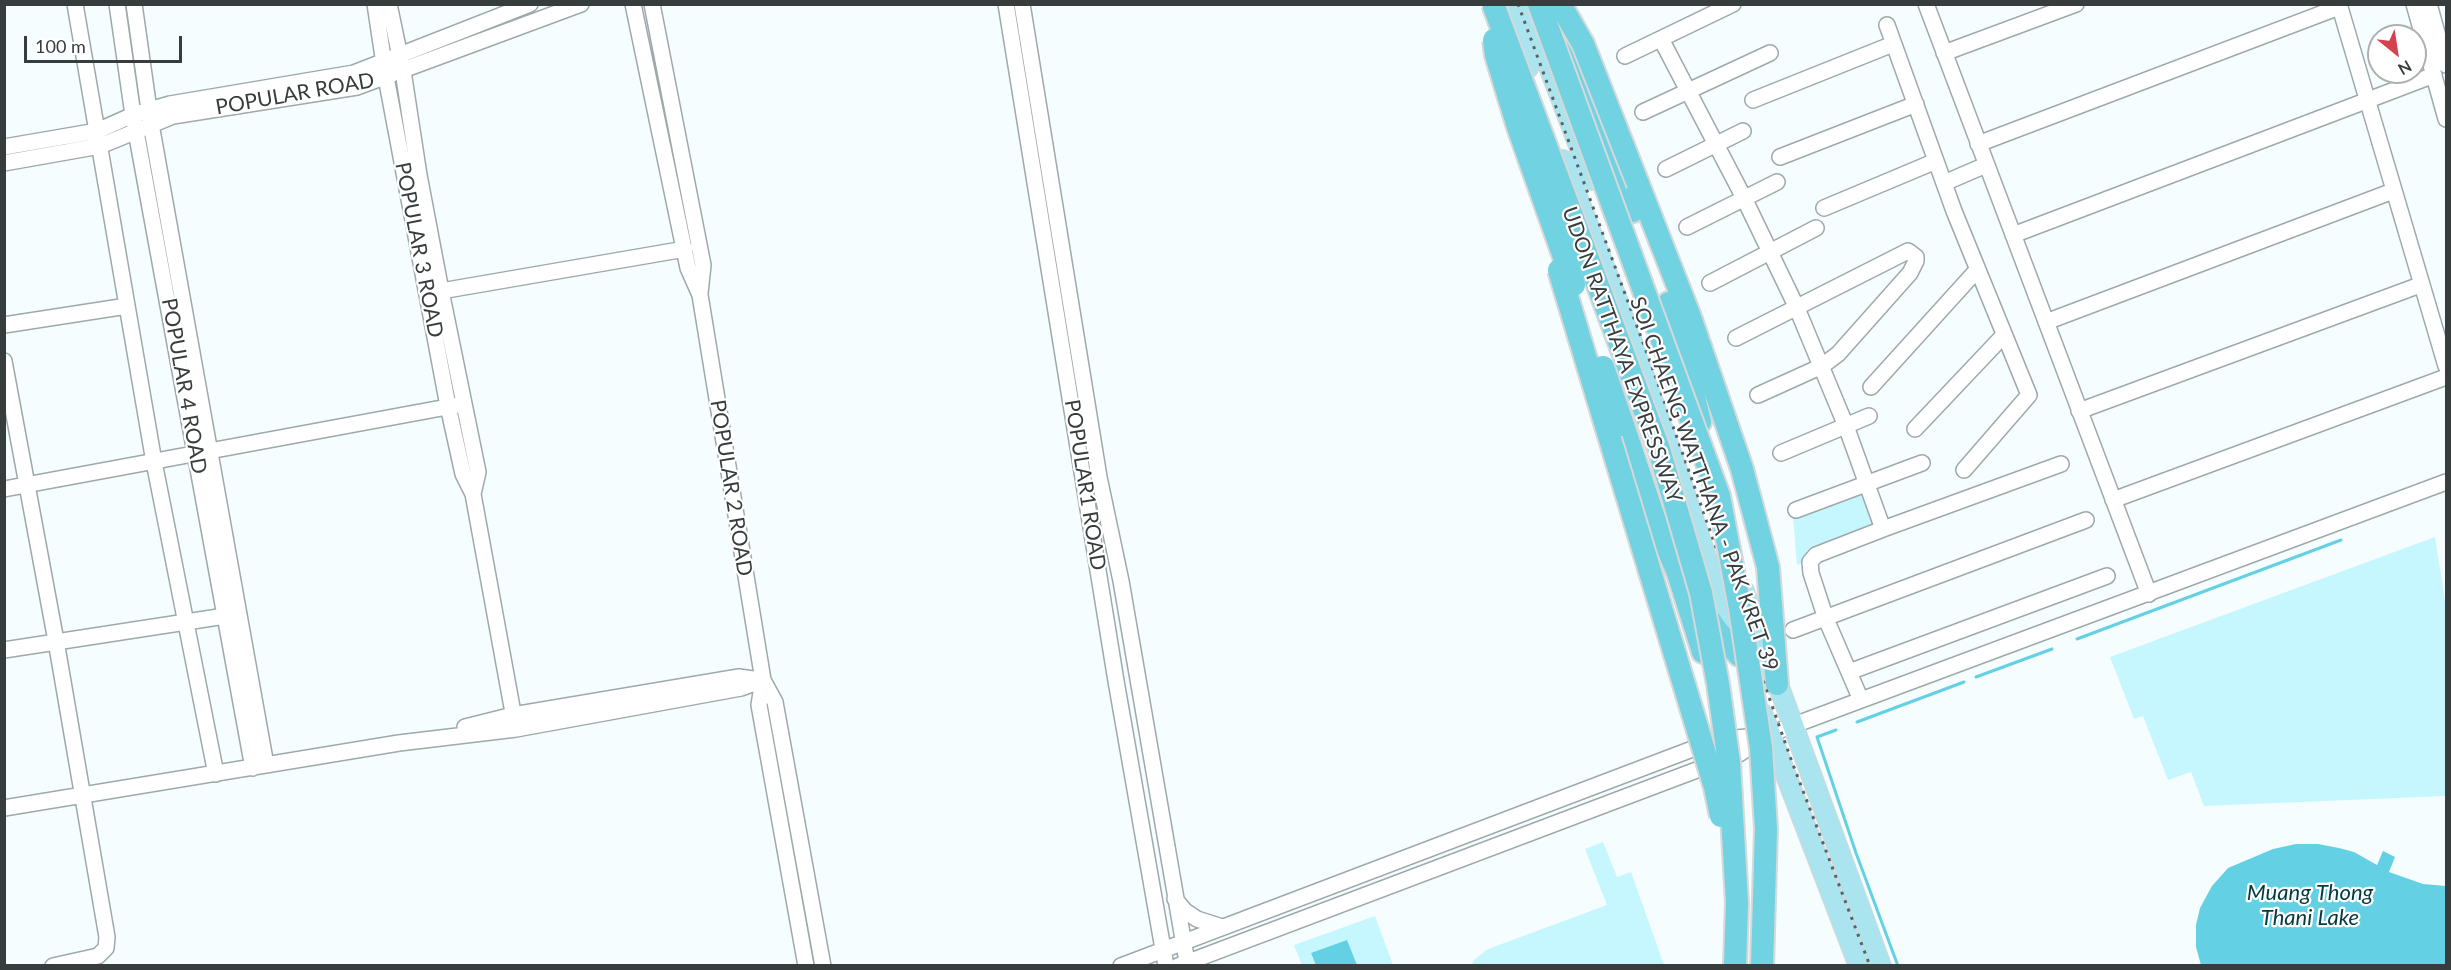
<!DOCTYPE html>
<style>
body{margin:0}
#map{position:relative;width:2451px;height:970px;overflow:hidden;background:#f6fdff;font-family:Lato,sans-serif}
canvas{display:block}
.frame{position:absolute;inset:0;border:6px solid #373c3d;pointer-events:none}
.north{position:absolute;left:2367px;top:24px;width:60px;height:60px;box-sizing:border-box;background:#fff;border:2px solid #afb1b1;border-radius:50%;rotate:150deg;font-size:16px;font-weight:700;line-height:24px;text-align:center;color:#373c3d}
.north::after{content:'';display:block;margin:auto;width:21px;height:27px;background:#d3434f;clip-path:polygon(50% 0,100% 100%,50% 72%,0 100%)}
.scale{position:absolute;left:24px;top:36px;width:158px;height:27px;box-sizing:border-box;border:3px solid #373c3d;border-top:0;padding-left:8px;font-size:18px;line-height:21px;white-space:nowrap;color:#373c3d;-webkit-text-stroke:4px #fff;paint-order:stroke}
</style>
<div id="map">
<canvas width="2451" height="970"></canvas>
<div class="frame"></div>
<div class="north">N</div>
<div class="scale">100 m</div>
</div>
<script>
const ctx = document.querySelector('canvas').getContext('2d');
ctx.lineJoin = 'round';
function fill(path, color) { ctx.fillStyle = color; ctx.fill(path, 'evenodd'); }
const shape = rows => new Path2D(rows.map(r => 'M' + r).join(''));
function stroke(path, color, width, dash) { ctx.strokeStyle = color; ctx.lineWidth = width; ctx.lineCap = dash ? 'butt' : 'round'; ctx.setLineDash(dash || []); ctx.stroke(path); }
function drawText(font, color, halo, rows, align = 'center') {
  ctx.font = font + ' Lato,sans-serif'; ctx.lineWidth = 4.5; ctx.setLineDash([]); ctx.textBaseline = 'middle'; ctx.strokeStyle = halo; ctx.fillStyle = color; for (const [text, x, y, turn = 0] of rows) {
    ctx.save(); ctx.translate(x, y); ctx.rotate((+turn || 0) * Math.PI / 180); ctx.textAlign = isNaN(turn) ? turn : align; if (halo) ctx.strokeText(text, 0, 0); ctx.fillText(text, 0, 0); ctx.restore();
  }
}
const green = shape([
 [1863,489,1878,534,1797,565,1793,517],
 [2435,537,2446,607,2446,796,2204,806,2191,772,2168,780,2143,716,2134,719,2110,657],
 [1603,842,1617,877,1631,872,1664,965,1472,965,1474,960,1488,949,1607,905,1585,849],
 [1375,916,1393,965,1302,965,1294,945]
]);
const water = shape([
 [2296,844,2318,844,2339,848,2354,852,2377,865,2383,851,2395,857,2389,872,2423,884,2446,886,2446,965,2201,965,2196,947,2196,925,2200,908,2212,886,2228,868,2273,849],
 [1347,940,1357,965,1316,965,1311,953]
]);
const stream = shape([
 [2077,639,2341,540],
 [1976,677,2052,649],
 [1857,722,1964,682],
 [1836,730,1817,737,1856,853,1898,966]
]);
const minor = shape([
 [75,4,154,462,216,774],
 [117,4,133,115,253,768],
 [134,4,151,124,266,765],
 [375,4,386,77,448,406,463,474,473,494,516,729],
 [389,4,403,71,419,175,441,291,478,472,473,494],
 [633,4,688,268,700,295,763,680,759,705,806,966],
 [652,4,703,265,700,293],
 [1006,4,1116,681,1166,966],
 [1022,4,1099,477,1121,581,1187,962],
 [1926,4,2149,594],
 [2339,4,2446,366],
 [2414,4,2446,119],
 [2429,4,2446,65],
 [1887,25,1954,211,2029,395,1964,470],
 [1661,39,1744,198,1796,306,1846,426,1883,529,1816,555,1810,562,1811,573,1826,619,1861,700],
 [1944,53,2076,4],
 [1625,56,1733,4],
 [1753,100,1893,44],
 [1643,112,1770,53],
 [1978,144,2339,7],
 [4,147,97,131,133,115,170,104,354,73,530,4],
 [1780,157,1916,104],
 [4,163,100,146,173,116,357,87,581,4],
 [1666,169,1743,131],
 [1944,183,1986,165],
 [1824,208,1936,161],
 [1687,227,1777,182],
 [2013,235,2434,75],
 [1710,283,1816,228],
 [441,291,685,249],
 [2046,322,2393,191],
 [4,325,127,306],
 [1736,338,1908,251,1916,257,1916,261,1910,273,1838,354,1822,366,1758,395],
 [4,361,56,641,107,937,106,948,98,956,53,966],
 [1871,387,1977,270],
 [2079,411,2420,285],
 [1915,429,2004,335],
 [1781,453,1869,416],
 [4,489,458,405],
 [2113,500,2446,377],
 [1796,510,1922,463],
 [1883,529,2061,464],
 [1793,630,2086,520],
 [4,650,225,616],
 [1849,672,2107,576],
 [763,680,775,702,823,966],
 [465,727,513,715,739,677,760,680],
 [4,808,399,743,516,729,741,688,763,680],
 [1175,899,1185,911,1197,919,1222,927],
 [1121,966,1716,740,1767,735],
 [1178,966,1739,754,1770,734,2446,482]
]);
const major = shape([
 [1506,4,1528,68],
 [1525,4,1592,180],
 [1563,160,1616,297,1674,461,1738,652],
 [1744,591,1881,966],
 [1762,713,1859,966]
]);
const highway = shape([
 [1570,21,1575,56,1633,211],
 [1638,184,1690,317,1742,469,1768,567,1777,684],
 [1669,303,1676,322,1700,422],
 [1623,425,1652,512,1678,573,1703,652],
 [1704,612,1717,631,1739,655],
 [1735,966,1737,903]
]);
const rail = shape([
 [1518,4,1652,367,1792,762,1870,966]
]);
const highwayBridge = shape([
 [1493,4,1659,449,1701,593,1718,684,1729,763,1737,903],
 [1539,4,1719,496,1740,608,1761,748,1766,829,1762,966],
 [1560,4,1583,44,1638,184],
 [1494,40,1496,55,1518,127,1574,285],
 [1559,270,1715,787,1721,816],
 [1603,367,1623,425]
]);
const streetNames = [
 ["POPULAR ROAD",295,94,-10],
 ["POPULAR 3 ROAD",419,250,79],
 ["UDON RATTHAYA EXPRESSWAY",1622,355,70],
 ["POPULAR 4 ROAD",184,386,80],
 ["SOI CHAENG WATTHANA - PAK KRET 39",1704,484,70],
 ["POPULAR1 ROAD",1085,485,81],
 ["POPULAR 2 ROAD",731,488,81]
];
const waterNames = [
 ["Muang Thong",2310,893],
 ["Thani Lake",2310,918]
];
fill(green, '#c6f6fe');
fill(water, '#63d1e3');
stroke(stream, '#63d1e3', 3);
stroke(minor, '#9da9ab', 18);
stroke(major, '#d7d8d8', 22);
stroke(highway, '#d7d8d8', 26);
stroke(minor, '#fff', 15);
stroke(major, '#aae4ee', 20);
stroke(highway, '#71d2e2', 22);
stroke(rail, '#5c6263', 3, [3, 6]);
stroke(highwayBridge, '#d7d8d8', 26, []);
stroke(highwayBridge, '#71d2e2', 22);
drawText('21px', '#373c3d', '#fff', streetNames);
drawText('italic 22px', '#033a41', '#fff', waterNames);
</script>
